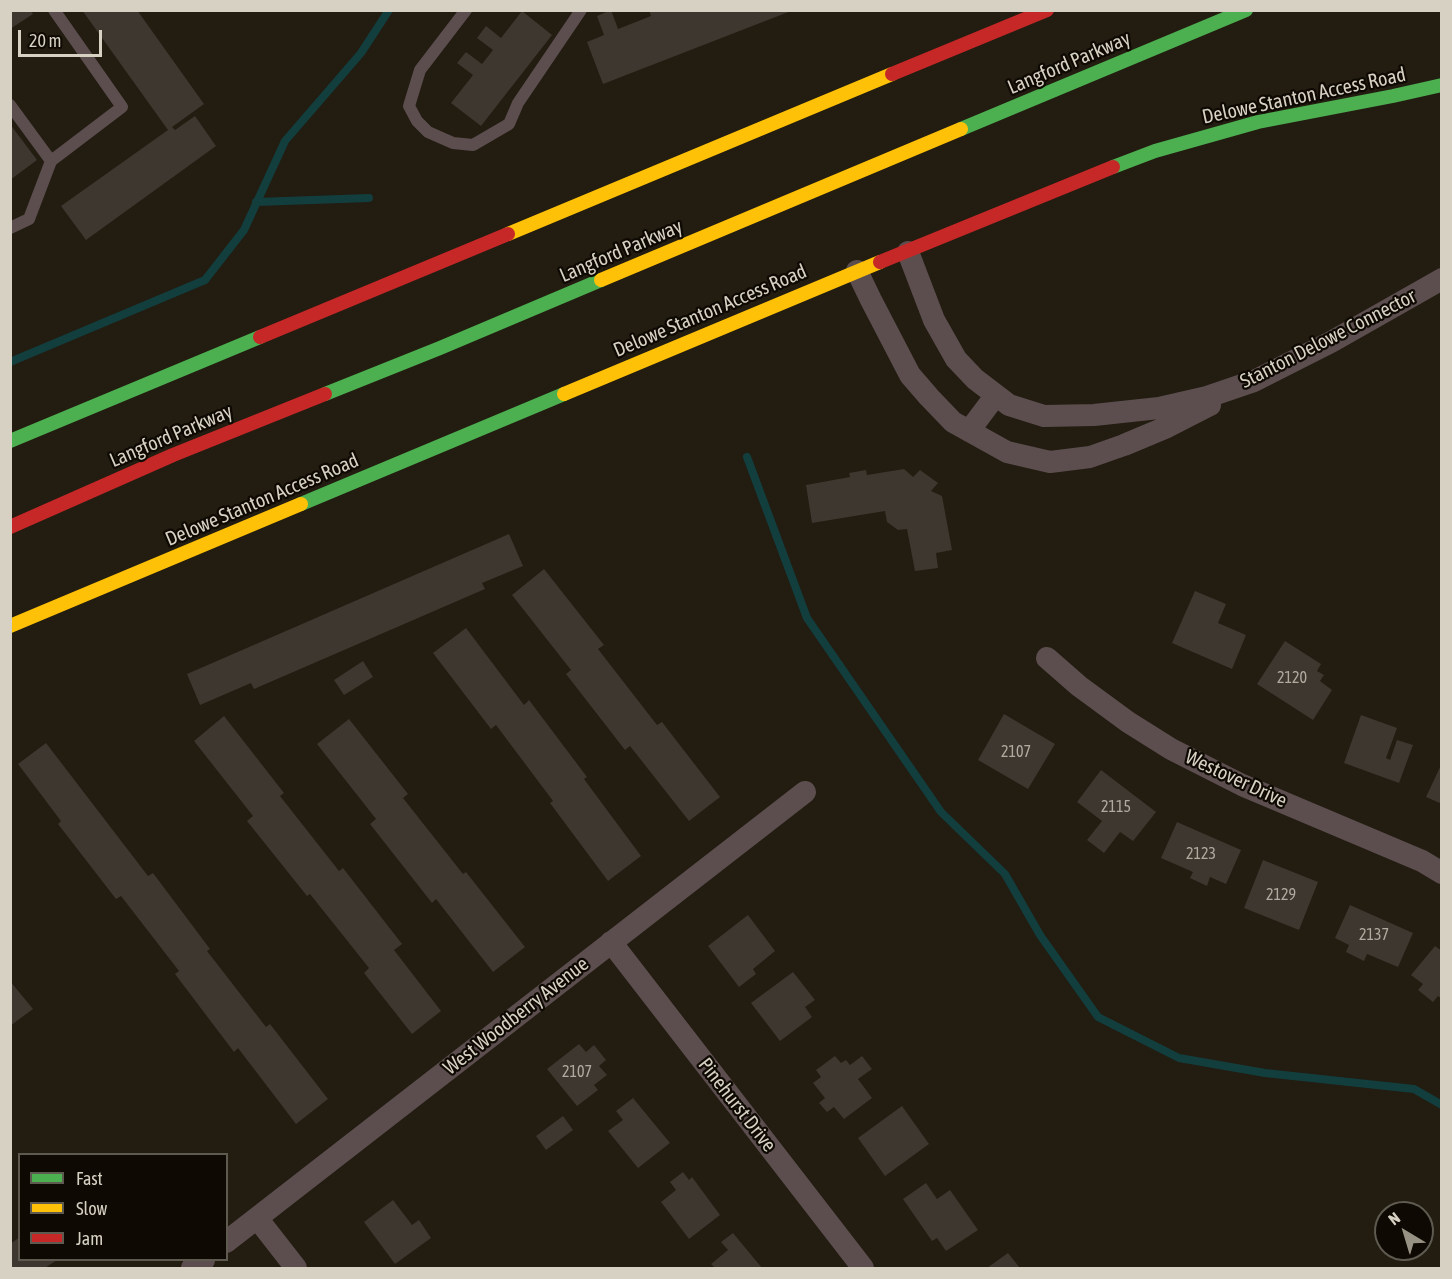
<!DOCTYPE html>
<style>
body{margin:0}
#map{position:relative;width:1452px;height:1279px;overflow:hidden;background:#221c11;font-family:"Asap Condensed",sans-serif}
canvas{display:block}
.frame{position:absolute;inset:0;border:12px solid #d7d1c4;pointer-events:none}
.legend{position:absolute;left:18px;top:1153px;width:210px;height:108px;box-sizing:border-box;background:#0e0a03;border:2px solid #5e5a50;margin:0;padding:8px 10px;list-style:none;font-size:18px;color:#d7d1c4}
.legend li{display:flex;align-items:center;gap:12px;height:30px}
.legend b{width:30px;border:2px solid #5e5a50}
.north{position:absolute;left:1374px;top:1201px;width:60px;height:60px;box-sizing:border-box;background:#0e0a03;border:2px solid #5e5a50;border-radius:50%;rotate:322deg;font-size:16px;font-weight:700;line-height:24px;text-align:center;color:#d7d1c4}
.north::after{content:'';display:block;margin:auto;width:21px;height:27px;background:#989285;clip-path:polygon(50% 0,100% 100%,50% 72%,0 100%)}
.scale{position:absolute;left:18px;top:30px;width:84px;height:27px;box-sizing:border-box;border:3px solid #d7d1c4;border-top:0;padding-left:8px;font-size:18px;line-height:21px;white-space:nowrap;color:#d7d1c4;-webkit-text-stroke:4px #0e0a03;paint-order:stroke}
</style>
<div id="map">
<canvas width="1452" height="1279"></canvas>
<div class="frame"></div>
<ul class="legend">
<li><b style="height:8px;background:#4caf50"></b>Fast</li>
<li><b style="height:8px;background:#ffc107"></b>Slow</li>
<li><b style="height:8px;background:#c62828"></b>Jam</li>
</ul>
<div class="north">N</div>
<div class="scale">20 m</div>
</div>
<script>
const context = document.querySelector('canvas').getContext('2d');
context.lineJoin = 'round';
function trace(path, color, width, dash) { context.strokeStyle = color; context.lineWidth = width; context.lineCap = dash ? 'butt' : 'round'; context.setLineDash(dash || []); context.stroke(path); }
function fillPath(path, color) { context.fillStyle = color; context.fill(path, 'evenodd'); }
function label(font, color, halo, rows, align = 'center') {
  context.font = font + ' "Asap Condensed",sans-serif'; context.lineWidth = 4.5; context.setLineDash([]); context.textBaseline = 'middle'; context.strokeStyle = halo; context.fillStyle = color; for (const [text, x, y, turn = 0] of rows) {
    context.save(); context.translate(x, y); context.rotate((+turn || 0) * Math.PI / 180); context.textAlign = isNaN(turn) ? turn : align; if (halo) context.strokeText(text, 0, 0); context.fillText(text, 0, 0); context.restore();
  }
}
const stream = new Path2D(`
 M256 202 369 198
 M10 362 205 280 244 230 285 141 361 53 389 10
 M747 457 807 618 941 812 1005 874 1040 935 1098 1017 1179 1058 1265 1073 1414 1089 1442 1105`);
const building = new Path2D(`
 M10 10H30L33 14 10 29Z
 M82 10H137L204 104 172 127 175 130 195 116 216 146 86 240 61 206 168 130Z
 M611 10 618 29 651 16 649 10 791 11 603 84 587 42 604 35 597 16Z
 M522 11 552 35 481 126 451 103 473 75 457 63 466 52 482 64 493 50 477 38 486 26 501 38Z
 M10 124 37 160 10 180Z
 M904 469 913 477 920 470 938 483 931 491 942 496 952 550 936 553 938 568 915 571 907 529 898 530 887 522 885 511 812 523 806 485 850 477 849 473 866 470 867 475Z
 M509 534 523 566 482 583 485 589 254 689 251 683 200 705 187 674Z
 M544 569 604 645 598 649 657 725 662 722 720 797 689 821 630 746 625 750 566 674 571 670 512 595Z
 M1195 591 1226 604 1218 623 1246 635 1232 669 1172 643Z
 M466 628 524 705 529 700 587 777 584 779 641 856 608 881 550 803 553 801 496 725 491 729 433 653Z
 M1285 641 1321 664 1317 671 1324 675 1320 681 1332 690 1313 720 1257 684Z
 M363 661 373 677 344 695 334 680Z
 M1004 714 1055 744 1028 789 978 760Z
 M1361 715 1397 728 1386 758 1390 760 1397 740 1413 745 1399 783 1344 763Z
 M224 716 284 793 280 796 339 871 343 868 402 944 394 950 441 1011 412 1034 364 973 369 968 310 894 307 896 247 821 253 816 194 741Z
 M349 719 408 794 403 798 463 874 466 872 525 947 493 972 436 899 432 903 370 824 376 819 317 744Z
 M46 743 148 876 153 873 210 949 207 951 266 1027 270 1024 328 1099 296 1124 238 1048 234 1052 175 974 179 971 121 896 116 899 58 824 61 821 18 764Z
 M1442 763V804L1426 797Z
 M1101 770 1156 812 1133 841 1120 832 1104 853 1087 840 1102 821 1077 802Z
 M1177 822 1241 850 1226 884 1210 877 1207 886 1190 878 1193 872 1161 858Z
 M1263 860 1318 882 1299 930 1244 908Z
 M1350 905 1413 933 1398 967 1367 954 1364 961 1346 952 1349 945 1335 938Z
 M748 915 775 951 753 969 756 974 739 987 708 946Z
 M1435 946 1442 951V999L1438 996 1433 1002 1418 990 1423 984 1411 975Z
 M793 972 815 1000 805 1007 812 1017 780 1041 751 1003Z
 M10 981 33 1009 10 1026Z
 M579 1044 586 1052 594 1045 606 1060 599 1066 607 1075 594 1085 598 1090 577 1106 547 1069Z
 M835 1056 841 1063 846 1060 850 1065 862 1056 872 1069 858 1079 872 1098 844 1119 834 1107 827 1112 819 1103 825 1098 813 1083 821 1077 816 1070Z
 M633 1098 670 1143 638 1168 608 1131 623 1120 616 1111Z
 M902 1106 929 1144 885 1176 858 1138Z
 M563 1116 573 1130 546 1150 536 1136Z
 M683 1172 689 1180 692 1177 720 1215 689 1239 661 1202 676 1190 670 1182Z
 M926 1183 937 1199 950 1190 978 1230 946 1251 937 1238 932 1241 903 1199Z
 M393 1200 412 1225 419 1220 431 1238 395 1264 364 1222Z
 M733 1233 762 1268H715L711 1264 728 1250 721 1242Z
 M20 1237V1260H57L45 1268H10V1244Z
 M1008 1253 1020 1268H987Z`);
const lane = new Path2D(`
 M466 10 420 70 409 106 417 121 428 132 453 143 473 145 509 124 518 103 581 10
 M10 105 51 161 29 219 10 228
 M51 161 122 107 54 10`);
const street = new Path2D(`
 M908 252 934 320 956 359 975 379 1009 405 1044 416 1094 415 1159 408 1207 397 1254 381 1331 342 1442 279
 M857 271 871 300 910 375 929 397 953 422 1007 452 1050 462 1090 457 1124 445 1167 427 1210 405
 M969 431 996 395
 M1047 658 1079 686 1128 722 1171 749 1242 785 1422 861 1442 873
 M611 942 863 1268
 M257 1218 296 1268
 M226 1242 805 792
 M192 1268 204 1260`);
const fast = new Path2D(`
 M961 129 1246 10
 M1113 167 1155 151 1258 122 1393 96 1442 85
 M325 394 440 348 601 280
 M10 441 260 337
 M301 504 564 394`);
const slow = new Path2D(`
 M508 234 892 74
 M601 280 961 129
 M564 394 880 262
 M10 626 301 504`);
const jam = new Path2D(`
 M892 74 1047 10
 M880 262 1113 167
 M260 337 508 234
 M10 527 173 455 325 394`);
const numberNames = [
 ["2120",1292,678],
 ["2107",1016,752],
 ["2115",1116,807],
 ["2123",1201,854],
 ["2129",1281,895],
 ["2137",1374,935],
 ["2107",577,1072]
];
const streetNames = [
 ["Langford Parkway",1069,63,-23],
 ["Delowe Stanton Access Road",1304,96,-12],
 ["Langford Parkway",621,251,-23],
 ["Delowe Stanton Access Road",710,311,-23],
 ["Stanton Delowe Connector",1328,339,-27],
 ["Langford Parkway",171,436,-23],
 ["Delowe Stanton Access Road",262,500,-23],
 ["Westover Drive",1236,779,25],
 ["West Woodberry Avenue",516,1016,-38],
 ["Pinehurst Drive",737,1105,52]
];
trace(stream, '#133e3e', 8);
fillPath(building, '#3e3730');
trace(lane, '#5c4e4e', 12);
trace(street, '#5c4e4e', 22);
trace(fast, '#4caf50', 14);
trace(slow, '#ffc107', 14);
trace(jam, '#c62828', 14);
label('16px', '#b1aa9f', null, numberNames);
label('20px', '#d7d1c4', '#0e0a03', streetNames);
</script>
